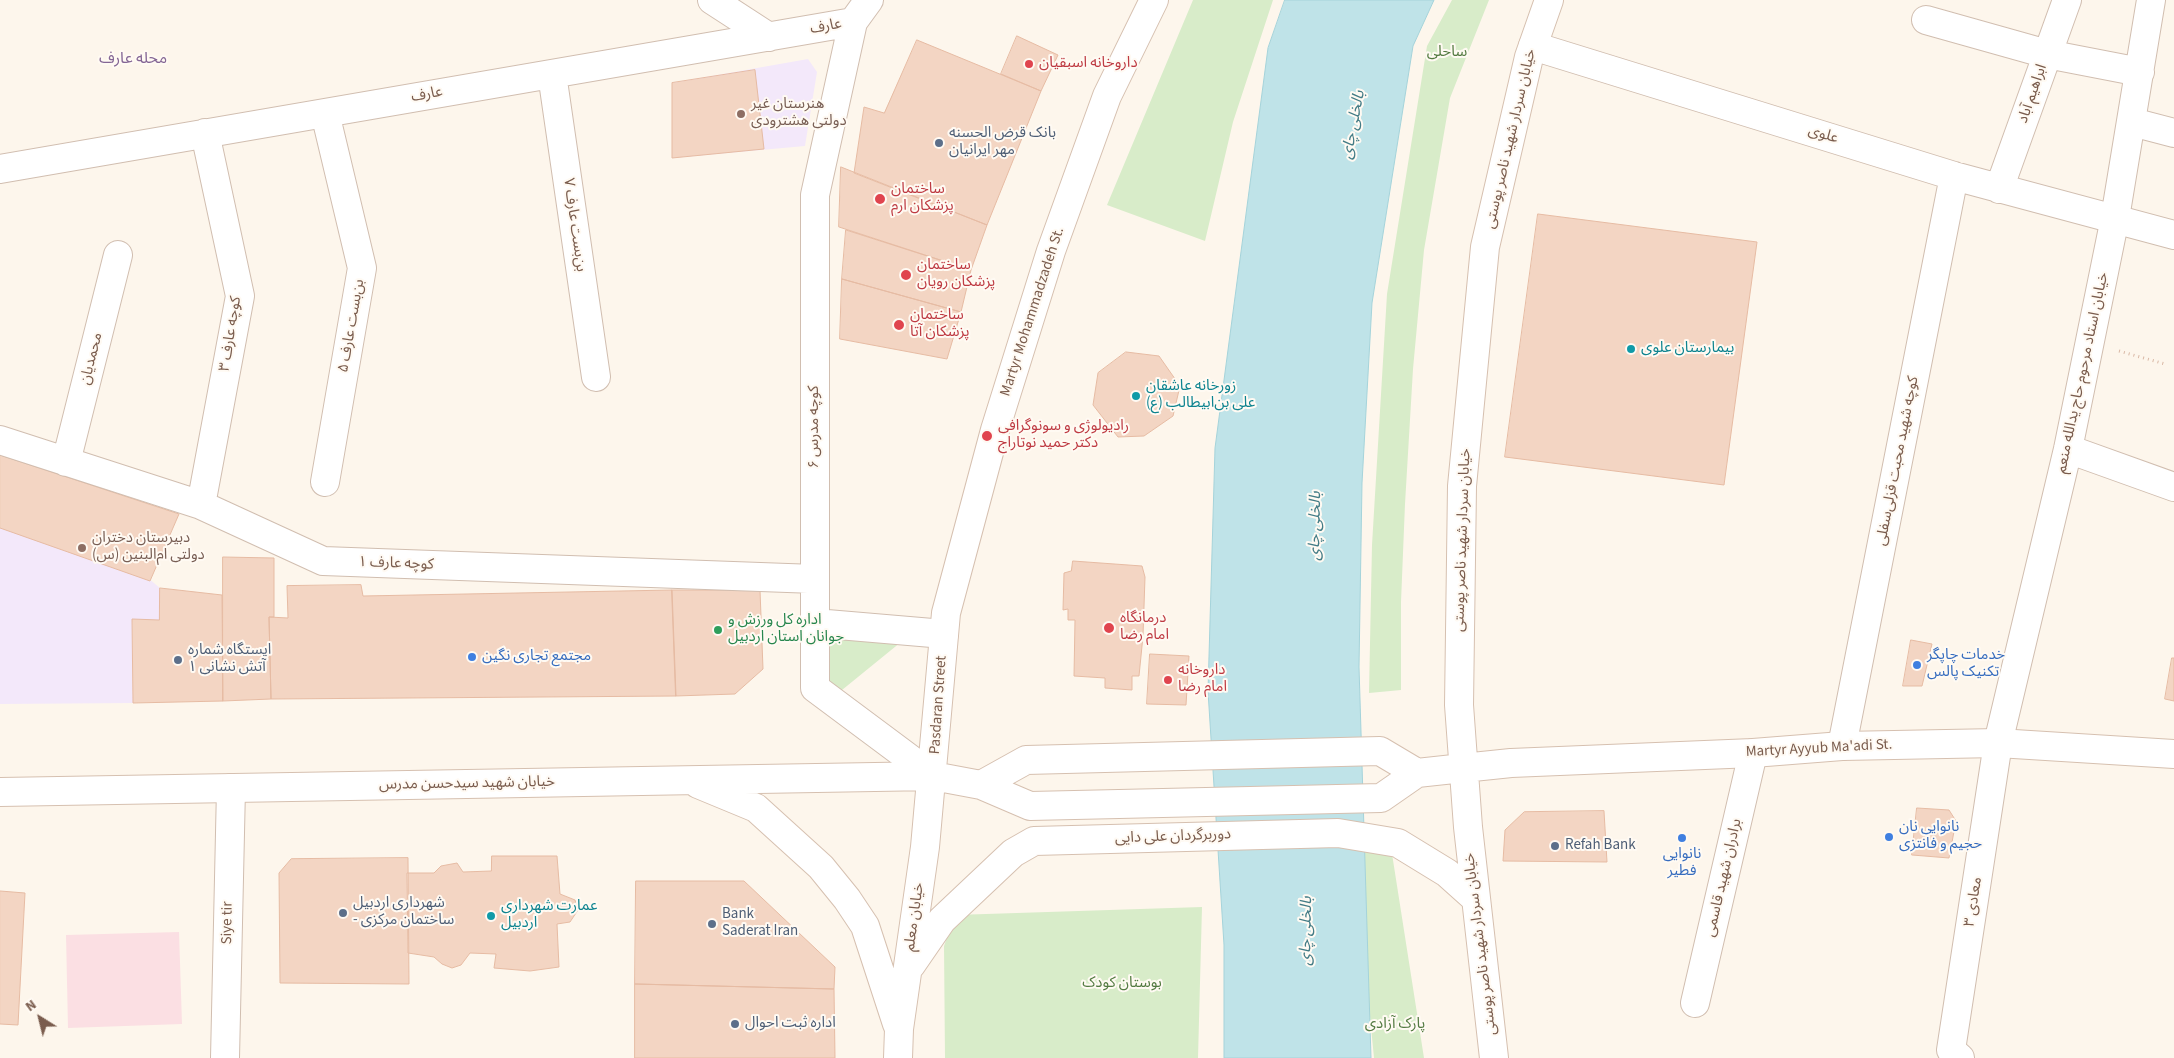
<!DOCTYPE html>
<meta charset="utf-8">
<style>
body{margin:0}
#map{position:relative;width:2174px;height:1058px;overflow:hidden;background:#fdf6ec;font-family:"Source Sans 3",sans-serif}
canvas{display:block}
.north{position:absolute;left:15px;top:993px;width:50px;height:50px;-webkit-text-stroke:4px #fffaf3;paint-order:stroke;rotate:324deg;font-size:14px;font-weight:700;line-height:20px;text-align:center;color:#7a5c4d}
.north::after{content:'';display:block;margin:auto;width:18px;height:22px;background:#7a5c4d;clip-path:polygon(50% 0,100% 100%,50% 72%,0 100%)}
</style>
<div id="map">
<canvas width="2174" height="1058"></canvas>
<div class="north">N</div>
</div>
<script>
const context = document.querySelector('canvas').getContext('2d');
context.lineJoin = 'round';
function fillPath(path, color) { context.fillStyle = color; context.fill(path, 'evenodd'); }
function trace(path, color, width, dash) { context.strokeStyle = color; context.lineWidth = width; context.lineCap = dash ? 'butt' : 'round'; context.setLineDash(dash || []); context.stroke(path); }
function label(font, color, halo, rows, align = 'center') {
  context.font = font + ' "Source Sans 3","Noto Sans Arabic",sans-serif'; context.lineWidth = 4; context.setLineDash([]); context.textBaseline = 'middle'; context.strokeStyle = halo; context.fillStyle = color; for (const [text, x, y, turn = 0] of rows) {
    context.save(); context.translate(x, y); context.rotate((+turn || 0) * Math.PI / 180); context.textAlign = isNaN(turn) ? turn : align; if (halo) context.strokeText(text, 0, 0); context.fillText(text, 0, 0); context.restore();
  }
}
const education = new Path2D(`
 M808 59 817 72 805 146 672 158V83Z
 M0 455 160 588 159 620H132L133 703 0 704Z`);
const medical = new Path2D(`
 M179 932 182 1024 68 1028 66 935Z`);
const green = new Path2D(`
 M1193 0H1273L1233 122 1205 241 1107 205Z
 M1452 0H1489L1450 98 1424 250 1413 369 1405 504 1401 602V690L1369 693 1372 545 1387 294 1427 46Z
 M824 633 901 642 842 690 825 691Z
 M1390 841 1424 1058H1374L1353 842Z
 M1202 907 1198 1058H945L944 946 955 915Z`);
const water = new Path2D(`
 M1285 0H1434L1413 46 1372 303 1362 483 1359 667 1371 1058H1224V945L1208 691 1215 448 1268 48Z`);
const building = new Path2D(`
 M1017 36 1058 55 1041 91 1001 74Z
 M917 40 1041 91 987 225 854 173 864 107 884 113Z
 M755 70 764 149 672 158V83Z
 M841 167 987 225 971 270 839 227Z
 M1538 214 1757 242 1724 485 1505 457Z
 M846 230 971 270 961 312 842 279Z
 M842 279 961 312 947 359 840 339Z
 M1126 352 1159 356 1180 386 1173 416 1144 436 1118 437 1093 405 1098 373Z
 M0 455 179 514 150 581 0 528Z
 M223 557 274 558V617H269L271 699 223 701Z
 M1073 561 1142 566 1145 577 1143 636 1139 676H1132V690L1105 688V678L1074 676 1075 620H1068V609L1063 610 1064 573 1071 571Z
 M361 585 363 596 672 590 676 696 271 699 269 617 288 618 287 586Z
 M160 588 222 595 223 701 133 703 132 619 159 620Z
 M672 590H760L763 669 735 694 676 696Z
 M1911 640 1932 644 1922 686H1903Z
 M1150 654 1189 656 1186 705 1147 704Z
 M2172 658H2174V701L2165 699Z
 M1917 808 1949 810 1956 821 1949 858 1912 855Z
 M1604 811 1607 862 1503 861 1505 830 1524 812Z
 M492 856H557L560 894 575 900 578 910 570 922 557 924 559 967 530 971 494 968 496 954 470 953 461 965 452 968 442 964 434 957 408 953 407 873H434L441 866 457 863 463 872 491 871Z
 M408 858 409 984 280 983 279 873 291 859Z
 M636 881H744L835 967 834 989 635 984Z
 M0 891 25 893 18 1025 0 1024Z
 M635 984 834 989 835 1058H635Z`);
const path = new Path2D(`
 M2119 351 2165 364`);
const street = new Path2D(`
 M712 0 769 37
 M869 0 853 22 815 195V688L933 776
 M1926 20 2047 54 2140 72
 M1533 46 1954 176 2174 235
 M552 74 596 377
 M2132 122 2174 133
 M0 169 853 22
 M1999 189 2067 0
 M0 440 201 505 323 561 815 579
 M2068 449 2174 487
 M66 462 118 255
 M325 482 362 268 325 113
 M201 505 240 296 205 133
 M815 623 944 634
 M1842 746 1954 176
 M1695 1003 1753 753
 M225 1058 231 788
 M1960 1058 1951 1050 1998 743 2068 449 2115 218 2151 0`);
const secondary = new Path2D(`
 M698 784 756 808 821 867 847 899 865 926 897 1024
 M981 785 1026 760 1380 751 1417 773
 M0 792 933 776 981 785 1030 806 1119 804 1381 798 1417 773 1463 768 1511 763 1753 753 1842 746 1998 743 2174 754
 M911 965 942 920 1013 853 1034 841 1338 833 1398 843 1447 873 1476 899
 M898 1058 899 1029 925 847 946 613 995 430 1051 251 1107 96 1154 0
 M1494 1058 1468 827 1459 705 1462 486 1485 247 1529 57 1549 0`);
const markers = [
 [1029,64,5,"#e0444e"],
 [741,114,5,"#8d6e63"],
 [939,143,5,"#5c6f8a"],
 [880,199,6,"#e0444e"],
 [906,275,6,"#e0444e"],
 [899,325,6,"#e0444e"],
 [1631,349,5,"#0f9aa8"],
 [1136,396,5,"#0f9aa8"],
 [987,436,6,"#e0444e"],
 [82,548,5,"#8d6e63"],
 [1109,628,6,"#e0444e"],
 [718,630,5,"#2e9e5b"],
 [472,657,5,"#3f7fe0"],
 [178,660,5,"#5c6f8a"],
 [1917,665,5,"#3f7fe0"],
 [1168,680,5,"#e0444e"],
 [1889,837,5,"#3f7fe0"],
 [1682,838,5,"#3f7fe0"],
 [1555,846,5,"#5c6f8a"],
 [343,913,5,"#5c6f8a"],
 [491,916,5,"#0f9aa8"],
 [712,924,5,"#5c6f8a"],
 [735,1024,5,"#5c6f8a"]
];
const streetNames = [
 ["عارف",826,27,-10],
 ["ابراهیم آباد",2033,94,-71],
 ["عارف",427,95,-10],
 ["علوی",1823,135,17],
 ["خیابان سردار شهید ناصر پوستی",1511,139,-77],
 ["بن‌بست عارف ۷",574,225,82],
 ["Martyr Mohammadzadeh St.",1033,312,-72],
 ["بن‌بست عارف ۵",352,326,-80],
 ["کوچه عارف ۳",231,334,-81],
 ["محمدیان",92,359,-76],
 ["خیابان استاد مرحوم حاج یدالله منعم",2083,373,-78],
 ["کوچه مدرس ۶",815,427,-90],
 ["کوچه شهید محبت قزلی‌سفلی",1898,461,-79],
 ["خیابان سردار شهید ناصر پوستی",1463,540,-88],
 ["کوچه عارف ۱",396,564,2],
 ["Pasdaran Street",939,705,-86],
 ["Martyr Ayyub Ma'adi St.",1819,749,-3],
 ["خیابان شهید سیدحسن مدرس",467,784,-1],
 ["دوربرگردان علی دایی",1173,837,-2],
 ["برادران شهید قاسمی",1724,878,-77],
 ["معادی ۳",1974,902,-81],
 ["خیابان معلم",915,917,-82],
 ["Siye tir",228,923,-89],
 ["خیابان سردار شهید ناصر پوستی",1481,944,-97]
];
const parkNames = [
 ["ساحلی",1447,53],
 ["بوستان کودک",1122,984],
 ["پارک آزادی",1395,1025]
];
const healthNames = [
 ["داروخانه اسبقیان",1039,64],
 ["ساختمان",891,190],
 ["پزشکان ارم",891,207],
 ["ساختمان",917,266],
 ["پزشکان رویان",917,283],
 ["ساختمان",910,316],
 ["پزشکان آتا",910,333],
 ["رادیولوژی و سونوگرافی",998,427],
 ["دکتر حمید نوتاراج",998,444],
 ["درمانگاه",1120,619],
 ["امام رضا",1120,636],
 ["داروخانه",1178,671],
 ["امام رضا",1178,688]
];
const educationNames = [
 ["هنرستان غیر",751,105],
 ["دولتی هشترودی",751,122],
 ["دبیرستان دختران",92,539],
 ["دولتی ام‌البنین (س)",92,556]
];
const serviceNames = [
 ["بانک قرض الحسنه",949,134],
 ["مهر ایرانیان",949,151],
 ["ایستگاه شماره",188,651],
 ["۱ آتش نشانی",188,668],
 ["Refah Bank",1565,846],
 ["شهرداری اردبیل",353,904],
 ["- ساختمان مرکزی",353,921],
 ["Bank",722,915],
 ["Saderat Iran",722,932],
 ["اداره ثبت احوال",745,1024]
];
const cultureNames = [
 ["بیمارستان علوی",1641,349],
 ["زورخانه عاشقان",1146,387],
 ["علی بن‌ابیطالب (ع)",1146,404],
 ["عمارت شهرداری",501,907],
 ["اردبیل",501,924]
];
const leisureNames = [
 ["اداره کل ورزش و",728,621],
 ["جوانان استان اردبیل",728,638]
];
const shopNames = [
 ["خدمات چاپگر",1927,656],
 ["تکنیک پالس",1927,673],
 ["مجتمع تجاری نگین",482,657],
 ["نانوایی نان",1899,828],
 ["حجیم و فانتزی",1899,845],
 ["نانوایی",1682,855,"center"],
 ["فطیر",1682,872,"center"]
];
const neighbourhoodNames = [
 ["محله عارف",133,59]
];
const waterNames = [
 ["بالخلی چای",1354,125,-79],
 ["بالخلی چای",1316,526,-89],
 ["بالخلی چای",1307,931,-89]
];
fillPath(education, '#f3e8fa');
fillPath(medical, '#fbdfe3');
fillPath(green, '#d8ecc9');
fillPath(water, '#bfe3e8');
trace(water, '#a5d3da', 1);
fillPath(building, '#f3d5c3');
trace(building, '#e6bba3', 1);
trace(street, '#d1beb0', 30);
trace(secondary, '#d6c0b0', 30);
trace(path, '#d9b8a5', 3, [1, 4]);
trace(street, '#fff', 28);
trace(secondary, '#fff', 28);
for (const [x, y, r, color] of markers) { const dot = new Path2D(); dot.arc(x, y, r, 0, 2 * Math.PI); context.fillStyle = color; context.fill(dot); trace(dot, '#fffaf3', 2); }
label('15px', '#7a5c4d', '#fffaf3', streetNames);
label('15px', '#537a41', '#fffaf3', parkNames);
label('15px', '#be3a42', '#fffaf3', healthNames, 'left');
label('15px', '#785e54', '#fffaf3', educationNames, 'left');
label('15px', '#4e5e75', '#fffaf3', serviceNames, 'left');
label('15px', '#0d838f', '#fffaf3', cultureNames, 'left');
label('15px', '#27864d', '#fffaf3', leisureNames, 'left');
label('15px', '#366cbe', '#fffaf3', shopNames, 'left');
label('16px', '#846695', '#fffaf3', neighbourhoodNames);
label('italic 16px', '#437c86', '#fffaf3', waterNames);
</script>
